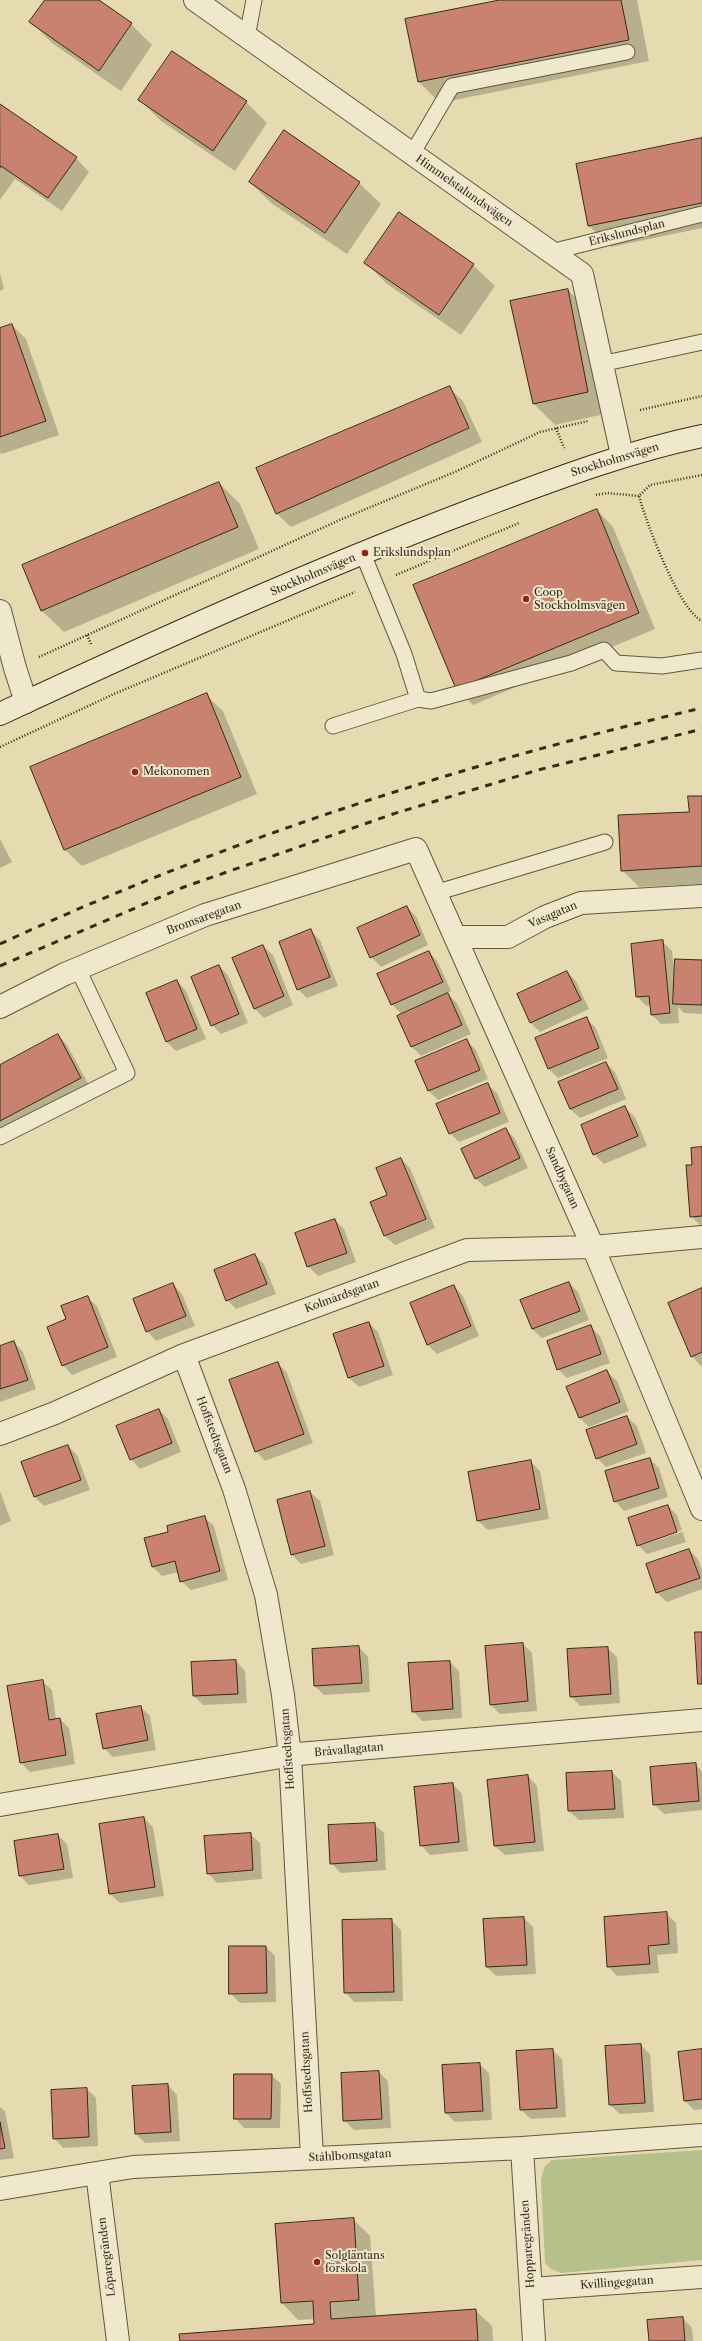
<!DOCTYPE html>
<meta charset="utf-8">
<style>
body{margin:0}
canvas{display:block;background:#e6dbb0}
</style>
<canvas width="702" height="2341"></canvas>
<script>
const context = document.querySelector('canvas').getContext('2d');
context.lineJoin = 'round';
function fillPath(path, color) { context.fillStyle = color; context.fill(path, 'evenodd'); }
function trace(path, color, width, dash) { context.strokeStyle = color; context.lineWidth = width; context.lineCap = dash ? 'butt' : 'round'; context.setLineDash(dash || []); context.stroke(path); }
function label(font, color, halo, rows, align = 'center') {
  context.font = font + ' "Libre Caslon Text",serif'; context.lineWidth = 4; context.setLineDash([]); context.textBaseline = 'middle'; context.strokeStyle = halo; context.fillStyle = color; for (const [text, x, y, turn = 0] of rows) {
    context.save(); context.translate(x, y); context.rotate((+turn || 0) * Math.PI / 180); context.textAlign = isNaN(turn) ? turn : align; if (halo) context.strokeText(text, 0, 0); context.fillText(text, 0, 0); context.restore();
  }
}
const green = new Path2D(`
 M702 2150V2260L561 2273 551 2269 545 2263 541 2179 545 2166 552 2160Z`);
const shadow = new Path2D(`
 M46 0H97L131 24 152 45 121 91 52 43 31 22Z
 M505 0H637L649 61 440 103 419 82Z
 M140 100 246 102 267 123 235 171 161 121Z
 M0 105 76 158 89 172 62 211 15 179 0 200Z
 M702 139V228L611 247 589 226 577 164Z
 M250 182 359 183 381 204 347 254 271 203Z
 M366 263 473 265 495 286 461 335 387 284Z
 M0 273 4 289 0 291Z
 M568 290 589 311 609 413 555 425 534 404Z
 M12 325 26 339 59 435 2 454 0 453V329Z
 M449 388 463 401 482 442 291 527 277 514 258 469Z
 M219 483 240 504 259 549 64 632 42 611 24 566Z
 M597 510 613 527 655 629 473 705 456 688Z
 M206 695 223 711 257 794 82 866 65 850 31 767Z
 M702 797V884L639 887 622 870 690 813Z
 M0 839 12 862 0 868Z
 M406 907 416 916 428 945 381 967 371 957Z
 M311 931 320 940 338 986 307 998 298 989Z
 M663 942 672 951 674 969 702 961V1014L684 1013 678 1007 679 1023 661 1024 652 1015 651 1005 646 1006 637 996Z
 M263 946 273 955 293 1005 264 1018 254 1008Z
 M429 952 438 962 451 991 447 993 457 1003 471 1034 421 1056 412 1047 398 1016 402 1015 392 1004Z
 M219 966 228 975 248 1023 221 1034 212 1025Z
 M567 972 576 981 589 1009 540 1032 531 1023 518 995Z
 M177 981 186 991 206 1039 176 1051 167 1042Z
 M587 1019 596 1028 608 1058 558 1078 549 1069 536 1039Z
 M58 1035 67 1045 90 1087 0 1135V1066Z
 M467 1041 476 1050 488 1079 438 1100 429 1091 417 1061Z
 M606 1063 615 1072 626 1099 580 1118 570 1109Z
 M487 1084 497 1093 509 1122 459 1142 450 1133Z
 M625 1108 635 1117 647 1146 604 1164 594 1154Z
 M506 1129 515 1139 528 1168 485 1187 475 1178Z
 M702 1148V1227L691 1216 693 1166Z
 M401 1159 410 1168 435 1228 395 1245 385 1236 371 1202 388 1195Z
 M335 1220 344 1229 356 1262 318 1276 308 1266Z
 M255 1255 264 1264 276 1294 236 1309 227 1300Z
 M569 1283 578 1292 589 1320 542 1338 532 1329 522 1301Z
 M173 1284 182 1294 195 1326 156 1341 147 1331Z
 M454 1286 463 1296 479 1336 437 1354 427 1344Z
 M702 1289V1366H701L692 1356Z
 M87 1297 97 1306 117 1357 72 1375 63 1365 68 1320Z
 M369 1323 378 1332 393 1375 359 1387 349 1378 334 1335Z
 M591 1327 600 1336 610 1363 567 1378 558 1369Z
 M14 1342 23 1352 36 1389 0 1402V1347Z
 M278 1363 287 1373 313 1443 265 1461 256 1451Z
 M607 1372 617 1381 629 1411 589 1427 580 1418Z
 M159 1410 168 1419 181 1452 140 1469 131 1459Z
 M627 1417 637 1426 646 1453 606 1467 597 1458Z
 M68 1446 77 1455 90 1490 44 1506 35 1497 23 1462Z
 M650 1459 659 1468 668 1497 624 1511 615 1501Z
 M530 1461 540 1471 549 1519 488 1530 478 1521 469 1473Z
 M0 1491 11 1521 0 1526Z
 M310 1492 320 1501 334 1555 301 1564 292 1555 278 1501Z
 M668 1506 677 1515 686 1542 647 1554 638 1545ZM682 1530V1532L642 1545V1543Z
 M204 1517 214 1526 228 1580 191 1590 181 1581 179 1572 162 1576 153 1567Z
 M689 1550 698 1559 702 1570V1589L667 1602 657 1593 647 1565Z
 M523 1644 532 1653 537 1711 500 1714 490 1704Z
 M359 1647 368 1657 370 1692 324 1695 315 1686Z
 M607 1648 617 1657 620 1703 580 1706 571 1696Z
 M236 1661 245 1671 247 1703 203 1705 194 1696 192 1663Z
 M450 1662 459 1671 462 1718 422 1721 413 1711Z
 M42 1681 52 1690 56 1719H60L69 1728 75 1764 30 1772 20 1762Z
 M141 1707 150 1716 156 1750 113 1757 104 1748Z
 M695 1764 702 1771V1810L664 1814 654 1804Z
 M612 1772 621 1781 624 1818 579 1820 569 1811 568 1774Z
 M528 1776 537 1786 544 1851 505 1855 495 1846 488 1780Z
 M453 1784 462 1794 468 1851 430 1855 421 1845Z
 M144 1818 153 1827 164 1896 120 1903 110 1894Z
 M374 1824 384 1833 386 1870 341 1873 331 1863Z
 M250 1834 260 1843 262 1879 217 1883 208 1873Z
 M58 1835 67 1844 73 1878 29 1885 20 1876Z
 M666 1913 676 1923 678 1953 657 1955 659 1973 617 1976 608 1966Z
 M524 1918 533 1927 536 1974 496 1976 487 1967Z
 M391 1920 401 1930 403 2001 354 2002 345 1992Z
 M266 1947 275 1956 276 2002 240 2003 230 1993Z
 M641 2045 650 2054 654 2112 620 2114 610 2105Z
 M552 2050 562 2059 566 2117 531 2119 521 2110Z
 M702 2050V2109L694 2110 685 2101Z
 M479 2064 489 2073 492 2120 455 2122 446 2113Z
 M379 2072 388 2081 391 2128 354 2130 344 2120Z
 M271 2075 281 2084 280 2128H244L235 2118Z
 M168 2085 177 2095 180 2141 145 2143 136 2134Z
 M87 2089 96 2098 98 2146 63 2148 54 2138Z
 M0 2107 5 2111 14 2158 0 2160Z
 M353 2219 370 2236 376 2317 475 2310 492 2326 493 2341H181L315 2325V2319L298 2320 282 2303 276 2225Z
 M683 2318 692 2328 693 2341H650Z`);
const building = new Path2D(`
 M45 0H99L132 23 99 71 29 22Z
 M500 0H621L629 40 418 82 405 19Z
 M172 51 247 101 213 151 138 100Z
 M0 104 77 157 48 198 1 166 0 168Z
 M284 130 360 182 325 233 249 182Z
 M702 138V203L588 226 576 164Z
 M399 212 474 264 439 315 364 263Z
 M568 289 588 392 533 404 510 301Z
 M12 324 46 421 0 437V328Z
 M450 386 469 428 276 514 256 468Z
 M219 482 238 527 41 611 22 565Z
 M597 509 639 613 456 689 413 585Z
 M207 693 241 777 64 850 30 767Z
 M688 796H702V866L621 871 618 815 689 812Z
 M407 906 420 935 370 958 357 928Z
 M311 929 330 977 297 990 279 942Z
 M663 940 670 1013 651 1015 649 996 636 997 631 944Z
 M263 945 284 996 254 1009 232 958Z
 M429 951 443 982 391 1005 377 974Z
 M675 959 702 960V1005L673 1004Z
 M219 965 239 1014 211 1026 191 977Z
 M567 971 581 1000 530 1023 517 994Z
 M177 980 197 1029 166 1042 146 993Z
 M448 993 462 1025 411 1047 397 1016Z
 M587 1017 599 1048 548 1069 535 1038Z
 M58 1034 81 1078 0 1121V1065Z
 M467 1039 480 1070 428 1091 415 1061Z
 M606 1062 618 1089 570 1109 558 1082Z
 M488 1083 500 1113 449 1134 436 1104Z
 M625 1106 638 1136 593 1155 581 1125Z
 M506 1128 520 1158 475 1179 461 1149Z
 M702 1147V1216L690 1217 686 1165H692L691 1148Z
 M401 1158 426 1219 384 1236 370 1202 387 1195 376 1168Z
 M335 1219 347 1253 307 1267 295 1233Z
 M255 1254 267 1284 226 1301 214 1270Z
 M569 1282 580 1311 532 1329 520 1300Z
 M173 1283 186 1316 146 1332 133 1299Z
 M454 1285 471 1326 427 1345 410 1303Z
 M702 1288V1352L691 1357 668 1303Z
 M88 1296 108 1347 62 1366 47 1327 66 1319 61 1306Z
 M369 1322 384 1366 348 1378 333 1334Z
 M591 1325 601 1354 557 1370 547 1341Z
 M14 1341 28 1380 0 1389V1346Z
 M278 1362 304 1434 255 1452 229 1380Z
 M607 1370 620 1402 579 1418 566 1387Z
 M159 1409 172 1443 130 1460 116 1426Z
 M627 1416 637 1444 596 1459 586 1430Z
 M68 1445 81 1480 34 1497 21 1462Z
 M650 1458 659 1488 614 1502 605 1471Z
 M531 1460 540 1509 477 1521 468 1472Z
 M310 1491 325 1546 291 1555 277 1500Z
 M668 1505 677 1532 637 1546 628 1518Z
 M205 1516 220 1571 180 1582 175 1561 152 1567 144 1538 168 1532 167 1526Z
 M689 1549 700 1578 656 1593 646 1564Z
 M695 1632H702V1684H698Z
 M523 1643 528 1701 490 1705 485 1646Z
 M359 1646 362 1683 314 1686 312 1649Z
 M608 1647 611 1694 570 1697 567 1649Z
 M236 1660 238 1694 193 1696 191 1662Z
 M450 1661 453 1709 412 1712 408 1663Z
 M43 1680 49 1720 60 1718 66 1755 20 1763 7 1686Z
 M141 1706 148 1740 103 1749 96 1714Z
 M696 1763 699 1801 653 1805 650 1767Z
 M612 1771 615 1809 568 1811 566 1773Z
 M528 1775 535 1842 494 1846 487 1780Z
 M453 1783 459 1842 420 1846 414 1787Z
 M144 1817 155 1887 109 1894 99 1824Z
 M375 1823 377 1861 330 1864 328 1825Z
 M251 1833 253 1870 207 1874 204 1836Z
 M58 1834 64 1869 19 1876 14 1841Z
 M667 1912 669 1944 648 1946 650 1964 607 1967 604 1917Z
 M524 1917 527 1965 486 1967 483 1919Z
 M392 1919 394 1992 344 1993 342 1920Z
 M229 1946H266L267 1993 229 1994Z
 M641 2044 645 2103 609 2105 605 2046Z
 M553 2049 557 2108 520 2110 516 2051Z
 M702 2049V2099L684 2101 678 2052Z
 M480 2063 483 2111 445 2113 442 2065Z
 M379 2071 382 2119 343 2121 341 2073Z
 M234 2074H272L271 2119H234Z
 M168 2084 171 2132 135 2134 132 2086Z
 M87 2088 89 2137 53 2139 51 2090Z
 M0 2122 5 2148 0 2149Z
 M354 2218 359 2300 330 2302 331 2319 476 2309 478 2341H180L179 2334 314 2324 313 2301 281 2303 275 2224Z
 M683 2317 685 2341H649L647 2320Z`);
const path = new Path2D(`
 M640 410 702 396
 M556 428 564 448
 M702 475 650 485 639 496C646 522 679 610 702 621
 M596 495 607 493 639 496
 M396 575 519 523
 M87 635 91 644
 M39 657 342 519 457 471 540 432 588 421
 M0 747 114 694 355 592`);
const lane = new Path2D(`
 M247 37 254 0
 M412 154 452 86 627 52
 M551 252 702 214
 M601 364 702 342
 M363 554 404 654 418 699
 M333 726 418 699 431 701 571 663 604 650 616 663 662 666 702 660
 M435 893 605 842
 M0 1137 127 1073 78 969`);
const street = new Path2D(`
 M195 0 582 274 622 455
 M0 611 15 668 26 702
 M455 937H508L545 917 581 903 702 896
 M0 1007 65 974 205 915 416 849 593 1247 702 1509
 M184 1355 234 1489 266 1595 283 1695 290 1756 312 2157
 M0 1434 55 1413 184 1355 467 1250 593 1247 702 1237
 M0 1805 298 1754 702 1720
 M522 2148 534 2341
 M97 2173 118 2341
 M0 2189 133 2167 522 2148 702 2135
 M531 2289 702 2277`);
const secondary = new Path2D(`
 M0 714C154 642 309 572 467 512 545 483 621 453 702 436`);
const rail = new Path2D(`
 M0 944C222 841 464 763 702 708
 M0 966 184 887 393 814 538 770 702 729`);
const markers = [
 [365,553,4,"#8f2418"],
 [526,599,4,"#8f2418"],
 [135,772,4,"#8f2418"],
 [317,2262,4,"#8f2418"]
];
const streetNames = [
 ["Himmelstalundsvägen",464,191,35],
 ["Erikslundsplan",627,233,-14],
 ["Stockholmsvägen",615,460,-17],
 ["Stockholmsvägen",313,575,-23],
 ["Vasagatan",553,915,-23],
 ["Bromsaregatan",204,918,-20],
 ["Sandbygatan",562,1178,66],
 ["Kolmårdsgatan",342,1296,-20],
 ["Hoffstedtsgatan",214,1435,69],
 ["Hoffstedtsgatan",288,1749,-94],
 ["Bråvallagatan",349,1750,-5],
 ["Hoffstedtsgatan",307,2072,-93],
 ["Ståhlbomsgatan",350,2156,-3],
 ["Hopparegränden",528,2244,-94],
 ["Löparegränden",107,2257,-97],
 ["Kvillingegatan",617,2283,-4]
];
const poiNames = [
 ["Erikslundsplan",373,553],
 ["Coop",534,593],
 ["Stockholmsvägen",534,606],
 ["Mekonomen",143,772],
 ["Solgläntans",325,2256],
 ["förskola",325,2269]
];
fillPath(green, '#b6c08a');
fillPath(shadow, '#0003');
fillPath(building, '#c9826f');
trace(building, '#372a1a', 1);
trace(lane, '#635640', 17);
trace(street, '#635640', 24);
trace(secondary, '#372a1a', 24);
trace(path, '#372a1a', 2.5, [1, 2]);
trace(lane, '#efe8cc', 15);
trace(street, '#efe8cc', 22);
trace(secondary, '#efe8cc', 22);
trace(rail, '#372a1a', 3, [7, 7]);
for (const [x, y, r, color] of markers) { const dot = new Path2D(); dot.arc(x, y, r, 0, 2 * Math.PI); context.fillStyle = color; context.fill(dot); trace(dot, '#efe8cc', 1.5); }
label('11px', '#372a1a', '#efe8cc', streetNames);
label('11px', '#372a1a', '#efe8cc', poiNames, 'left');
</script>
